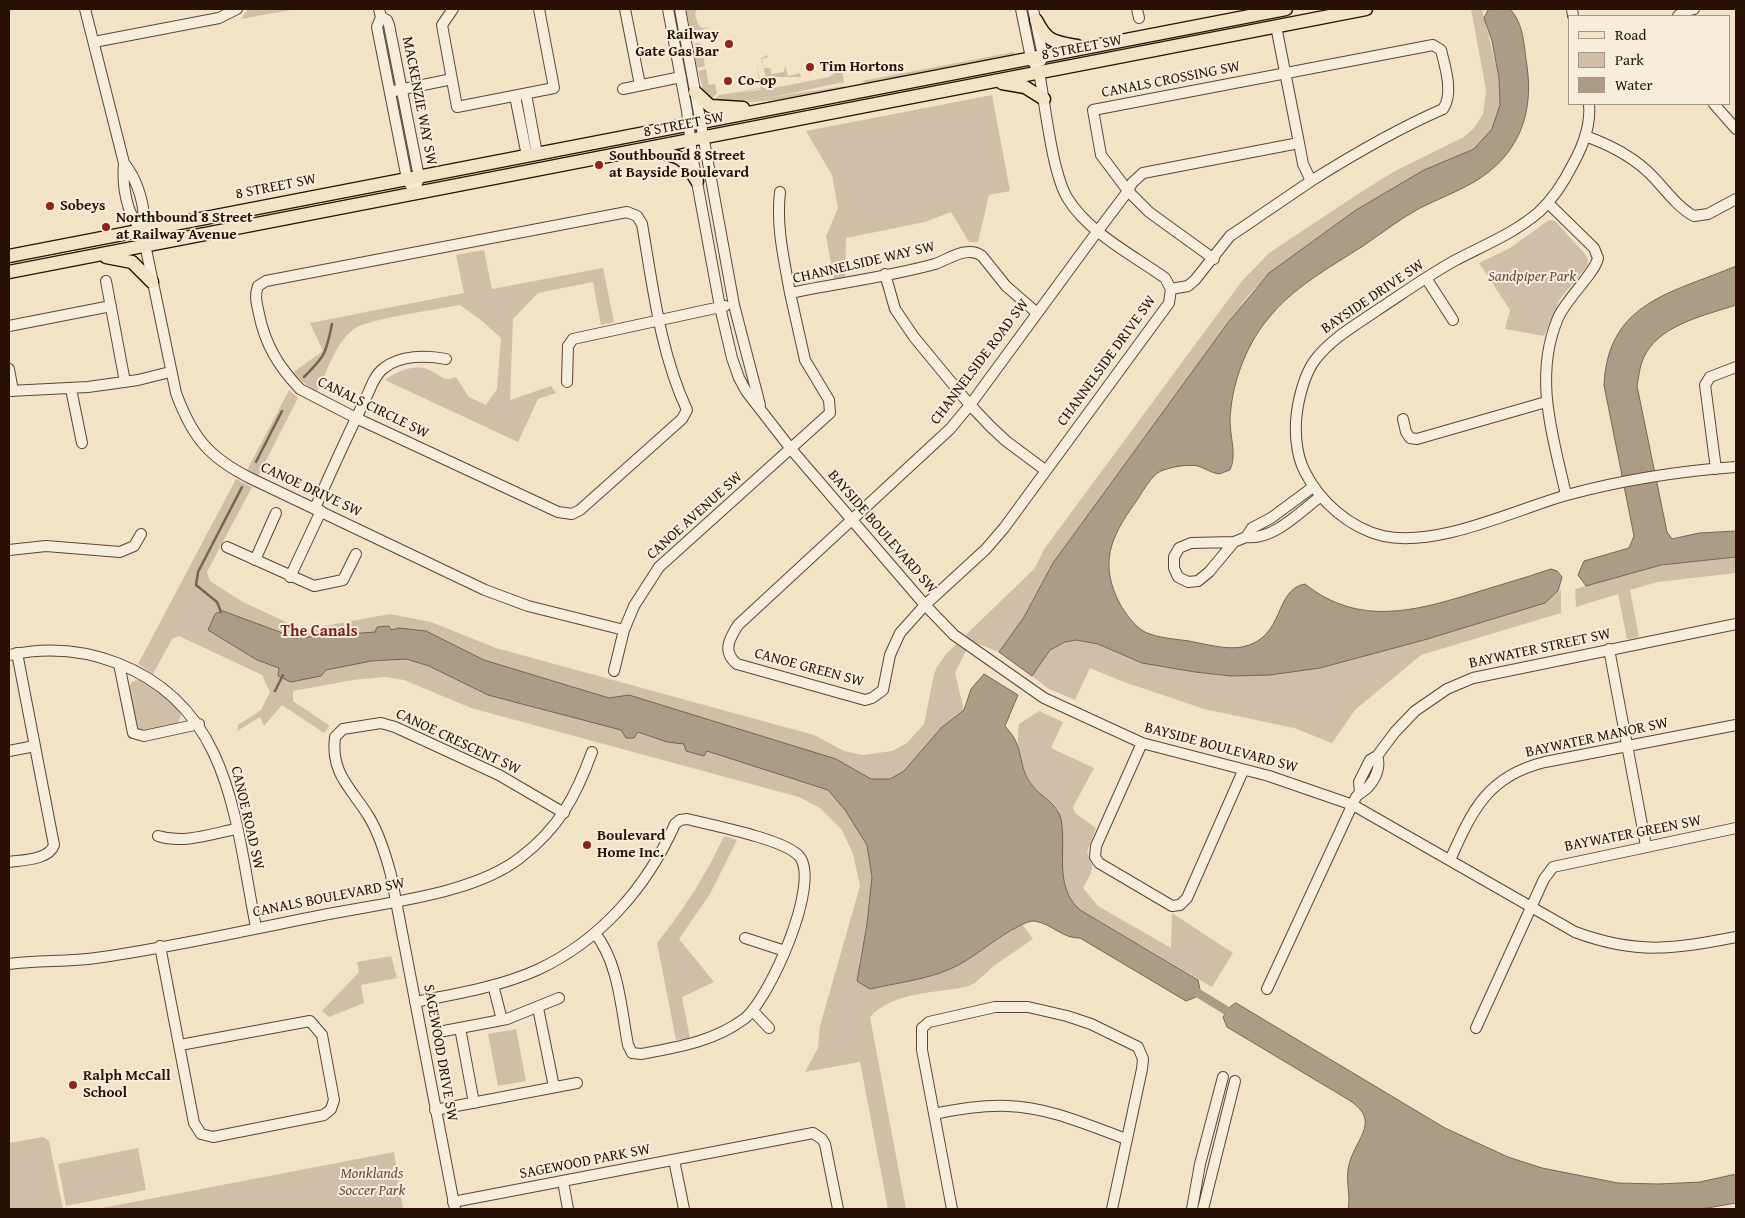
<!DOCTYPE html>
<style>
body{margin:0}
#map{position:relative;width:1745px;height:1218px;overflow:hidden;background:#f2e3c7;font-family:"Gentium Book Plus",serif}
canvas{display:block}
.frame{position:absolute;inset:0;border:10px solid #281104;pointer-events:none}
.legend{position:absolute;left:1568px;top:15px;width:162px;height:90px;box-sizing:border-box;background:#f7eddb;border:1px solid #a49585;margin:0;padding:6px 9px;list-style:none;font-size:15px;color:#281104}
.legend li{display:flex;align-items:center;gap:10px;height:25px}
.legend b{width:25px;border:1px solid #a49585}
</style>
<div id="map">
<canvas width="1745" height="1218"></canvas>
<div class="frame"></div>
<ul class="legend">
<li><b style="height:6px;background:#f2e3c7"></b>Road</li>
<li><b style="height:14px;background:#d0bfa6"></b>Park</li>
<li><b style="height:14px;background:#ad9c85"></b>Water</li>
</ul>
</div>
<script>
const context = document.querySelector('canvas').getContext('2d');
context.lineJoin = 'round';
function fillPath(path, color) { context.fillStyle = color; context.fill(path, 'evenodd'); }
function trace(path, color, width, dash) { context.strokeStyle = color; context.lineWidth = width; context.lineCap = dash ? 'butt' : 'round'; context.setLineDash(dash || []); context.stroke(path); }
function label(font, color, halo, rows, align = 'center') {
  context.font = font + ' "Gentium Book Plus",serif'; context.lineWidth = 4; context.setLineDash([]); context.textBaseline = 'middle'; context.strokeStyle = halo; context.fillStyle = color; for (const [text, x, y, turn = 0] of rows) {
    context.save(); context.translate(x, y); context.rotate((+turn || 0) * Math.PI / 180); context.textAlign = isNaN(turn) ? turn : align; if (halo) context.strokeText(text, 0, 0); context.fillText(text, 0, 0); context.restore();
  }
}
const green = new Path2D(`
 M248 9H296L241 19Z
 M686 9H697L695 14 698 24 702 28 711 27 695 32 690 29Z
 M1471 9H1482L1499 78 1500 105 1492 129 1474 149 1424 170 1356 210 1269 273 1247 297 1053 563 1024 617 999 652 971 641 955 673 964 710 956 715 867 845 872 877 867 924 859 964 870 989 928 977 961 964 1022 924 1033 939 995 965 975 983 966 987C936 993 892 992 870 1017L906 1209H888L860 1062 805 1072 818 1048 820 1026 860 886 853 854 842 830 820 808 799 797 471 708 404 680 385 677 353 680 293 691V701L330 726 324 733 282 705 264 726 260 717 237 731 238 725 261 710 270 692 262 675 179 636 172 639 153 674 138 664 236 479 252 487 207 572 210 581 243 602 303 630 390 614 431 622 496 648 814 735 844 751 863 755 892 751 907 743 924 724 934 674 937 667 946 654 1034 569 1045 548 1242 281 1269 253 1361 192 1395 171 1464 137 1474 128 1483 114 1486 90Z
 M697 43 701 44 705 66 697 68 693 47Z
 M1014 52 1015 53 1009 57 867 84 862 81Z
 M768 55V57L762 59 764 68H770L772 74 784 72 785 65 788 76 800 73 801 77H766L761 58Z
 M757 66 762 87 760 89 726 94 760 90 762 87 769 89 829 77 834 74 835 67 841 66 844 82C816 87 740 108 715 99L719 95 760 88Z
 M706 69 709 85 715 84 717 93 711 99 705 96 698 71Z
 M844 86 841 89 785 99 728 104Z
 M992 95 1010 191 989 195 978 242H969L951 212 925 222 846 238 845 277 834 280 826 236 838 208 832 175 806 131Z
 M1549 220 1555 221 1586 255 1588 260 1587 266 1560 299 1544 336 1505 329 1510 310 1479 263 1510 248Z
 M484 250 492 289 603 268 614 322 601 325 593 282 538 293 513 319 510 400 551 386 556 393 538 399 518 442 385 380C395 372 414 364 427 369 439 373 442 383 456 377L469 397 486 405 497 389 501 338 482 321 460 305C440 309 367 319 354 329 335 343 327 372 317 393L292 373 323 351 310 323 464 293 456 255Z
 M289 390 298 398 258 476 246 472Z
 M1736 557V573L1658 582 1630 590 1639 637 1627 639 1618 594 1576 607 1575 589 1661 565Z
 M1561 590V613L1421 655 1355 710 1332 743 1294 728 1204 709 1121 681 1090 668 1075 700 1049 689 1032 676 1050 650 1065 642 1076 640 1098 644 1142 663 1195 672 1231 676 1320 668 1424 640 1545 603Z
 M140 679 170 700 182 713 178 723 147 731 137 728 130 694 129 688 132 682Z
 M1039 711 1063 722 1051 748 1094 768 1073 807 1075 813 1096 828 1087 852 1092 865 1091 873 1083 888 1098 906 1171 948 1172 913 1233 953 1212 987 1080 910C1055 888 1061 841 1059 810 1028 786 1013 764 1019 724Z
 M724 836 737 840 710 894 679 939 714 982 682 997 690 1038 676 1040 657 943C684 909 706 875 724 836Z
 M391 956 397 978 361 985 364 1003 329 1017 322 1011 359 972 357 962Z
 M516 1029 526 1081 498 1086 488 1034Z
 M43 1137 49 1141 63 1209H9V1143Z
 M138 1148 146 1190 66 1206 58 1164Z
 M394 1152 403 1209H97Z`);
const water = new Path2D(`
 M1497 9H1510C1524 24 1524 46 1527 66 1534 115 1518 156 1474 182 1457 192 1438 199 1420 208 1400 219 1382 233 1363 246 1329 268 1293 287 1267 320 1245 347 1231 386 1230 421 1230 436 1237 456 1230 470L1219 474C1211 473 1205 468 1198 466 1187 464 1171 467 1161 471 1151 475 1141 495 1135 503 1110 538 1099 564 1120 604 1126 614 1134 626 1145 632 1158 638 1175 639 1189 641 1205 644 1226 650 1242 647 1286 638 1273 590 1305 584 1359 627 1415 611 1474 593 1499 585 1525 578 1551 569L1557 571 1562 577 1558 591 1545 603 1424 640 1320 668 1270 675 1231 676 1195 672 1142 663 1098 644 1076 640 1065 642 1050 650 1032 676 999 652 1024 617 1053 563 1227 324 1269 273 1356 210 1424 170 1474 149 1492 129 1500 105 1499 78 1492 41 1484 18 1488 10Z
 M1736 266V305C1706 315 1663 324 1646 353 1640 363 1639 375 1637 386L1667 532 1672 539 1699 533 1736 531V557L1661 565 1586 586 1578 575 1584 561 1629 548 1634 536 1604 385C1608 301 1673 293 1736 266Z
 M223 611 296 638 375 632 377 627 389 626 391 630 399 628 426 631 484 660 609 698 629 695 836 759 871 779H890L904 771 942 727 964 710 971 689 984 674 1018 695 1005 726C1009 731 1014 736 1016 742 1023 758 1020 770 1032 785 1041 797 1058 804 1061 819 1067 850 1053 886 1080 910L1198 980 1200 989 1196 997 1186 1001 1080 938C1063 939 1051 923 1034 921 1020 920 977 955 962 963 935 979 900 982 870 989L857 981 867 924 872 877 867 845 845 810 828 790 707 751 704 756 686 751 684 744 667 742 638 732 634 738H626L621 730 488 695 429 666 406 659 371 661 326 670 321 676 291 682 278 676 279 668 257 660 208 630 215 614Z
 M1236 1003 1445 1128 1508 1157 1542 1168 1618 1183 1659 1184 1700 1182 1736 1174V1203L1701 1209H1348C1351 1196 1346 1183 1348 1170 1352 1140 1384 1123 1349 1100L1227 1027 1223 1017 1230 1007Z`);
const stream = new Path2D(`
 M304 377C325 356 326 354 332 324
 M256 462 282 411
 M221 612 217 602 196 585 198 572 242 487
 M275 691 283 675`);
const canal = new Path2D(`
 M1188 987 1237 1017`);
const minor = new Path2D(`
 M85 9 124 163C122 184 126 215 142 230
 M379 9 381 17 377 27 407 179 415 193
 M453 9 442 25 457 107 554 88 539 9
 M625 9 640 85
 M668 9 687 111 692 155 720 307 732 358 739 378 746 391 791 449 925 605 954 635 1044 698 1142 743 1269 776 1353 805 1575 932C1637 955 1674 949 1736 937
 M680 9 734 305 760 405
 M1021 9 1031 58 1039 72C1045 103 1052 174 1068 199 1089 233 1133 255 1165 278L1171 289 1169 303 1004 528 986 549 925 605 900 633 890 655 883 690 872 698 865 700 737 664C722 652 729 639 738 625L950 429 970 405 1091 240 1128 191 1101 155 1093 110 1433 45 1441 50C1445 66 1454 94 1443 109 1397 129 1354 154 1311 181
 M1033 9 1043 56 1041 61
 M1137 9 1139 18
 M1572 9 1573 16
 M1678 16 1683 12 1694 9
 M381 17 387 20 389 25 419 177 417 184
 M94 42 219 18 237 9
 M623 89 681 77
 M394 91 452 79
 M526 94 537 154
 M515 96 527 156
 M1589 104C1591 125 1583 146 1573 164 1564 182 1553 199 1539 212 1513 234 1484 245 1454 261 1427 276 1402 294 1376 311 1354 326 1331 339 1315 360 1306 372 1301 390 1298 405 1294 427 1295 453 1305 472 1320 502 1350 528 1383 536 1437 548 1514 510 1567 495 1622 480 1680 471 1736 467
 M1714 104 1736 129
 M1585 136C1608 144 1628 154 1646 170 1662 184 1675 206 1694 216L1708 214 1736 199
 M124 163C137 179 148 210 142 230L176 393C192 437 209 458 252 479L485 590 528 606 624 630
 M780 192C776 227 784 259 790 293
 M1548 203 1594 248 1598 258C1595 273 1566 299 1558 318 1533 377 1553 436 1566 495
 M627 212 637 216 642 224C653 287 660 352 687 410L682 419 580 510 572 514 558 512 356 418 300 389C278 366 265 344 259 314 257 304 254 296 258 286L266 281Z
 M1214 259 1149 212 1128 191 1132 183 1143 173 1299 143 1276 26
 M885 274 895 309 914 337 970 405 991 427 1006 441 1045 470
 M1426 278 1453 320
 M106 281 125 382
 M1171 289 1188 286 1195 280 1230 236 1311 181 1303 164 1299 143
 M9 326 111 306
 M9 369 13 391
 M567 382 568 346 573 339 725 306
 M71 389 82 443
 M9 391 88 387 138 380 170 372
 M1403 419 1406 432 1410 438 1417 439 1546 402
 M1716 469 1705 385 1710 377 1736 367
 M315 508C331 472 347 436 365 400 370 390 374 375 384 368 400 355 427 355 446 359
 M1246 537C1273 541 1301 511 1321 496
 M1234 542 1191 543 1179 548 1174 557V568L1178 577 1188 582 1198 581 1209 572 1234 542 1246 537 1252 528 1271 518 1313 487
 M227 547 314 586 343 580 356 554
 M9 550 46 546 120 552 134 546 141 534
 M255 560 276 513
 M290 577 321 511
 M1609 649 1646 846
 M9 655C46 647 81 649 117 663 232 707 235 823 256 927
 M119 664 133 733 144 736 199 724
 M614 671 624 630 634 606 659 567 830 413 829 400 805 360 790 293C838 283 888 277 935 264 949 259 968 245 982 256L1006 286 1037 313
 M1142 743 1096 846 1095 857 1099 863 1172 906 1180 905 1187 898 1243 771
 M9 751 35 746
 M1360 792 1359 782 1370 760 1377 756 1395 732 1415 711 1447 689 1473 678 1736 624
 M158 836C184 844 211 834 236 829
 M1450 860C1472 811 1487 776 1545 762L1736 725
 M9 862C22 860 49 860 54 845L17 653
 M745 938 785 951
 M160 946 194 1123 201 1134 213 1137 324 1115 331 1109 334 1100 322 1035 310 1021 180 1045
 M9 964C38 960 67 962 96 958 176 947 255 928 334 913 391 902 476 893 521 857 559 828 576 796 592 752
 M493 985 502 1020
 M1267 989 1356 797C1360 792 1366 791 1369 786 1376 778 1381 766 1377 756
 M415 1002C456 994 499 987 537 970 600 941 647 887 675 824L680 820 687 819C711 825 784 839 799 856 822 882 769 1000 744 1019 713 1042 678 1047 641 1054L632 1053 628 1045C621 1008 619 964 595 933
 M538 1008 554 1087
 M753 1011 769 1028
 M460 1028 474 1103
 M1476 1028 1544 879 1553 867 1736 828
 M444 1031 507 1019 559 998
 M435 1110 577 1083
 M934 1114C958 1109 982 1105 1007 1106 1048 1107 1088 1125 1126 1139
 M674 1160 684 1209
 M563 1181 568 1209
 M453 1202 813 1133 822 1139 825 1144 838 1209
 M455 1209 391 875C386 856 380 835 369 817 353 790 330 774 335 737L343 729 381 723 395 727 499 775 564 813
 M952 1209 922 1050V1028L929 1022 995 1007H1028L1067 1016 1091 1024 1138 1047 1143 1059 1142 1069 1112 1209
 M1192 1209 1200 1164 1223 1077
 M1203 1209 1235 1081`);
const major = new Path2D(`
 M1036 20C1047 42 1054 42 1077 46
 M1002 83 1025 87 1044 99
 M695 92 710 106 743 108
 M651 151C680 156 682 155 697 181
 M9 256 1286 9
 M106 257 132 262 152 282
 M9 272 1366 9`);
const markers = [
 [729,44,5,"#8f2418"],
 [810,67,5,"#8f2418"],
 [728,81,5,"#8f2418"],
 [599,165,5,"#8f2418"],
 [50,206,5,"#8f2418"],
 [106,227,5,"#8f2418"],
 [587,845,5,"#8f2418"],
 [73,1085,5,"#8f2418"]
];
const poiNames = [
 ["Railway",719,35,"right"],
 ["Gate Gas Bar",719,52,"right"],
 ["Tim Hortons",820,67],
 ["Co-op",738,81],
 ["Southbound 8 Street",609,156],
 ["at Bayside Boulevard",609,173],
 ["Sobeys",60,206],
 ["Northbound 8 Street",116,218],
 ["at Railway Avenue",116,235],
 ["Boulevard",597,836],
 ["Home Inc.",597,853],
 ["Ralph McCall",83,1076],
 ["School",83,1093]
];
const streetNames = [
 ["8 STREET SW",1082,48,-11],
 ["CANALS CROSSING SW",1171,80,-11],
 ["MACKENZIE WAY SW",419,101,79],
 ["8 STREET SW",684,125,-11],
 ["8 STREET SW",276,187,-11],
 ["CHANNELSIDE WAY SW",864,263,-13],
 ["BAYSIDE DRIVE SW",1373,297,-34],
 ["CHANNELSIDE DRIVE SW",1107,361,-54],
 ["CHANNELSIDE ROAD SW",980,362,-53],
 ["CANALS CIRCLE SW",373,408,26],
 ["CANOE DRIVE SW",311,490,25],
 ["CANOE AVENUE SW",695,516,-42],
 ["BAYSIDE BOULEVARD SW",882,532,49],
 ["BAYWATER STREET SW",1540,649,-12],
 ["CANOE GREEN SW",809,668,15],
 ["BAYWATER MANOR SW",1597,738,-12],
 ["CANOE CRESCENT SW",458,742,25],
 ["BAYSIDE BOULEVARD SW",1221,748,15],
 ["CANOE ROAD SW",247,818,77],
 ["BAYWATER GREEN SW",1633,834,-11],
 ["CANALS BOULEVARD SW",329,898,-11],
 ["SAGEWOOD DRIVE SW",440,1053,80],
 ["SAGEWOOD PARK SW",585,1162,-11]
];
const parkNames = [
 ["Sandpiper Park",1532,277],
 ["Monklands",372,1174],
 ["Soccer Park",372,1191]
];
const neighbourhoodNames = [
 ["The Canals",319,632]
];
fillPath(green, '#d0bfa6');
fillPath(water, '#ad9c85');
trace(water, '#786451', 1);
trace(stream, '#786451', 2.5);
trace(canal, '#ad9c85', 9);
trace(minor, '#5a4635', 12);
trace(major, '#281104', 15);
trace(minor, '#f7eddb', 10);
trace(major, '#f2e3c7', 12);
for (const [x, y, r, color] of markers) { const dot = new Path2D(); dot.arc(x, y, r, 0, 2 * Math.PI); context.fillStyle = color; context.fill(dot); trace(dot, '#f7eddb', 2); }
label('bold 15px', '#281104', '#f7eddb', poiNames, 'left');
label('15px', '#281104', '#f7eddb', streetNames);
label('italic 15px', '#634e3d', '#f7eddb', parkNames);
label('bold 16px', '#7a1f14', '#f7eddb', neighbourhoodNames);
</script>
